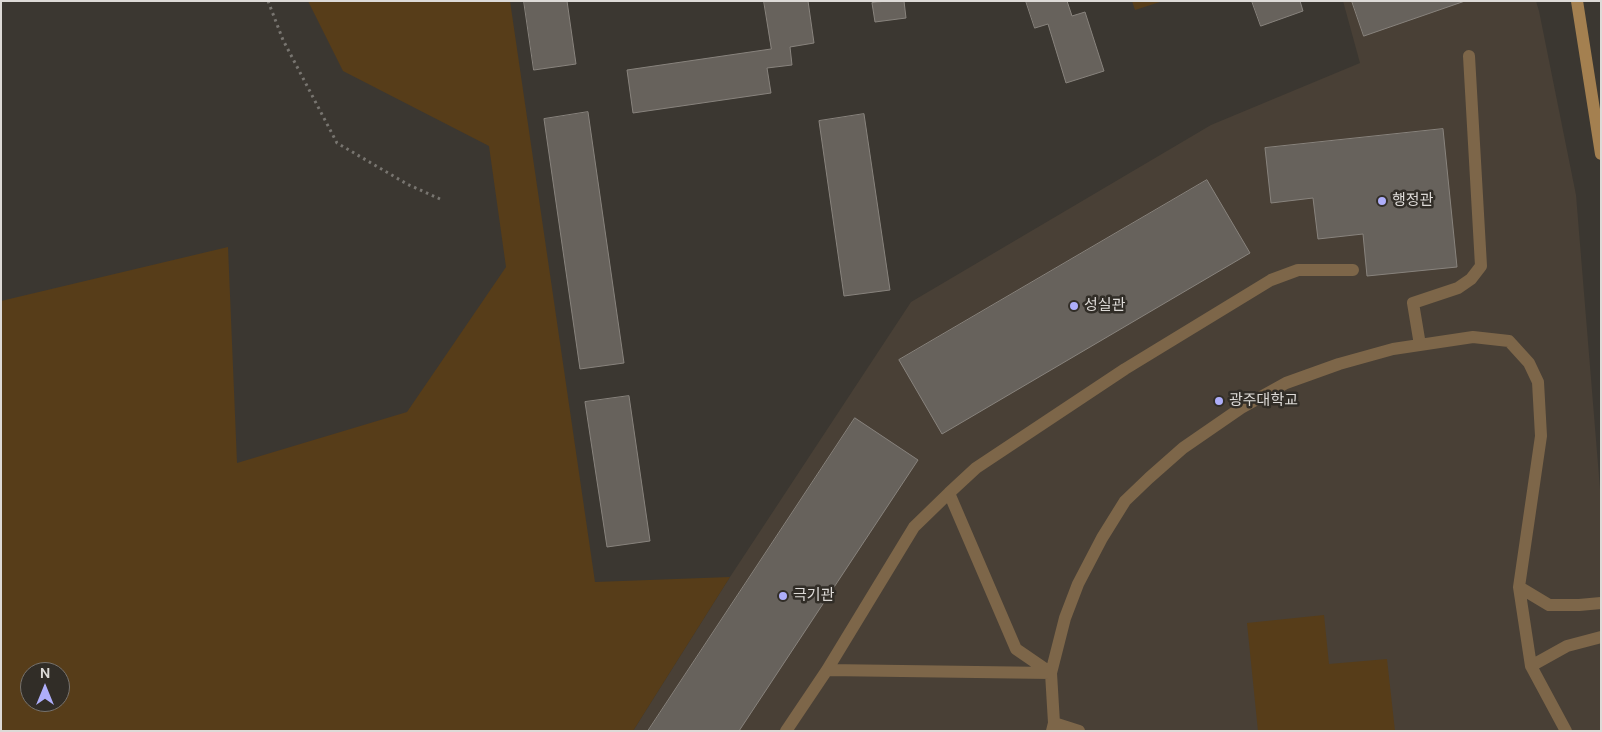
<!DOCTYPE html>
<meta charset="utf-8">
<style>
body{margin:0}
#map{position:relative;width:1602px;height:732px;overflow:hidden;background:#3b3731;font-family:"DM Sans",sans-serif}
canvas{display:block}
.frame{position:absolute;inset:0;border:2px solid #dddad7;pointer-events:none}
.north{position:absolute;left:20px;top:662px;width:50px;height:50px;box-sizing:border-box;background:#312d27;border:1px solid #76726d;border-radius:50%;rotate:0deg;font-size:14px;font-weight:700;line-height:20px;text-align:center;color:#dddad7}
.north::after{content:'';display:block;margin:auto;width:18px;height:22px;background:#aeaefa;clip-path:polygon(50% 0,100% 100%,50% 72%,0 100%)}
</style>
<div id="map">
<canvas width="1602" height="732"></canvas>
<div class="frame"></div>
<div class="north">N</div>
</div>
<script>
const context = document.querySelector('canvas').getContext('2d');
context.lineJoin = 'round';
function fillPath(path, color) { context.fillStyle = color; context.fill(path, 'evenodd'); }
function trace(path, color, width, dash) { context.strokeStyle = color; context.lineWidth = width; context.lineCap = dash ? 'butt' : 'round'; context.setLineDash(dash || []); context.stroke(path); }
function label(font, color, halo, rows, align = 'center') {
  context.font = font + ' "DM Sans","Noto Sans KR",sans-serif'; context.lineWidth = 5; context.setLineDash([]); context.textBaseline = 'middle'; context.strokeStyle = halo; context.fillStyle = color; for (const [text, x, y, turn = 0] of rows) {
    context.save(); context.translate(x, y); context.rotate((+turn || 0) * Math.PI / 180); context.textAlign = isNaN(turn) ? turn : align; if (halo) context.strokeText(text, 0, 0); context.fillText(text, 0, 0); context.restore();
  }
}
const built = new Path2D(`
 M1343 1H1536L1539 11 1576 195 1601 501V731H633L730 577 911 302 1211 125 1360 63Z`);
const green = new Path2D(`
 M308 1H510L595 582 730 577 633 731H1V301L228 247 237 463 407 412 506 267 489 146 343 71ZM30 672H60V702H30Z
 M1132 1H1163L1135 10Z
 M1324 615 1329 664 1387 659 1395 731H1258L1247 623Z`);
const building = new Path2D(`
 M524 1H567L576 64 534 70Z
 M764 1H808L814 43 790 47 792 65 767 68 771 93 633 113 627 70 771 49Z
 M887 1H904L906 18 875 22 872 3Z
 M1026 1H1067L1072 16 1085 12 1104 71 1066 83 1048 24 1035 28Z
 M1252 1H1300L1303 11 1261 26Z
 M1352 1H1465L1364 36Z
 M588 112 624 363 580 369 544 119Z
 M864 114 890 290 844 296 819 121Z
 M1443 129 1457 267 1367 276 1363 234 1318 239 1313 198 1271 203 1265 148Z
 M1207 180 1250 253 942 434 899 360Z
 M629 396 650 541 607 547 585 402Z
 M855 418 918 460 739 731H648Z`);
const path = new Path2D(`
 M268 1 283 40 337 143 407 184 440 199`);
const service = new Path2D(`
 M1420 345 1413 303 1458 288 1471 279 1481 266 1469 56
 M949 493 1016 649 1051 673
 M1519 587 1549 605H1579L1601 603
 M1531 666 1567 646 1601 637
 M827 670 1051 673
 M1054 723 1079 731
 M786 731 827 670 914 527 949 493 976 468 1125 369 1271 280 1298 270H1353
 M1052 731 1054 723 1051 673 1065 618 1078 584 1102 538 1125 501 1149 478 1183 448 1241 408 1286 383 1339 364 1393 349 1473 337 1509 341 1529 363 1538 382 1541 436 1519 587 1531 666 1566 731`);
const secondary = new Path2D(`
 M1577 1 1601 154`);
const markers = [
 [1382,201,5,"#aeaefa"],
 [1074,306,5,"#aeaefa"],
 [1219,401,5,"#aeaefa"],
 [783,596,5,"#aeaefa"]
];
const poiNames = [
 ["행정관",1392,201],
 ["성실관",1084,306],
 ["광주대학교",1229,401],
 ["극기관",793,596]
];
fillPath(built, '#494036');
fillPath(green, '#573d19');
fillPath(building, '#67625c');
trace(building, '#88837d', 1);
trace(path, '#787570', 3, [2.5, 4]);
trace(service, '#7d6649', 12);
trace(secondary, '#a48050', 12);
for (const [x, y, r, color] of markers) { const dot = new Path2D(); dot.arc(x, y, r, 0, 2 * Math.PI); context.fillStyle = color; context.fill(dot); trace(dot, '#312d27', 2); }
label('15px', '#dddad7', '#312d27', poiNames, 'left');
</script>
